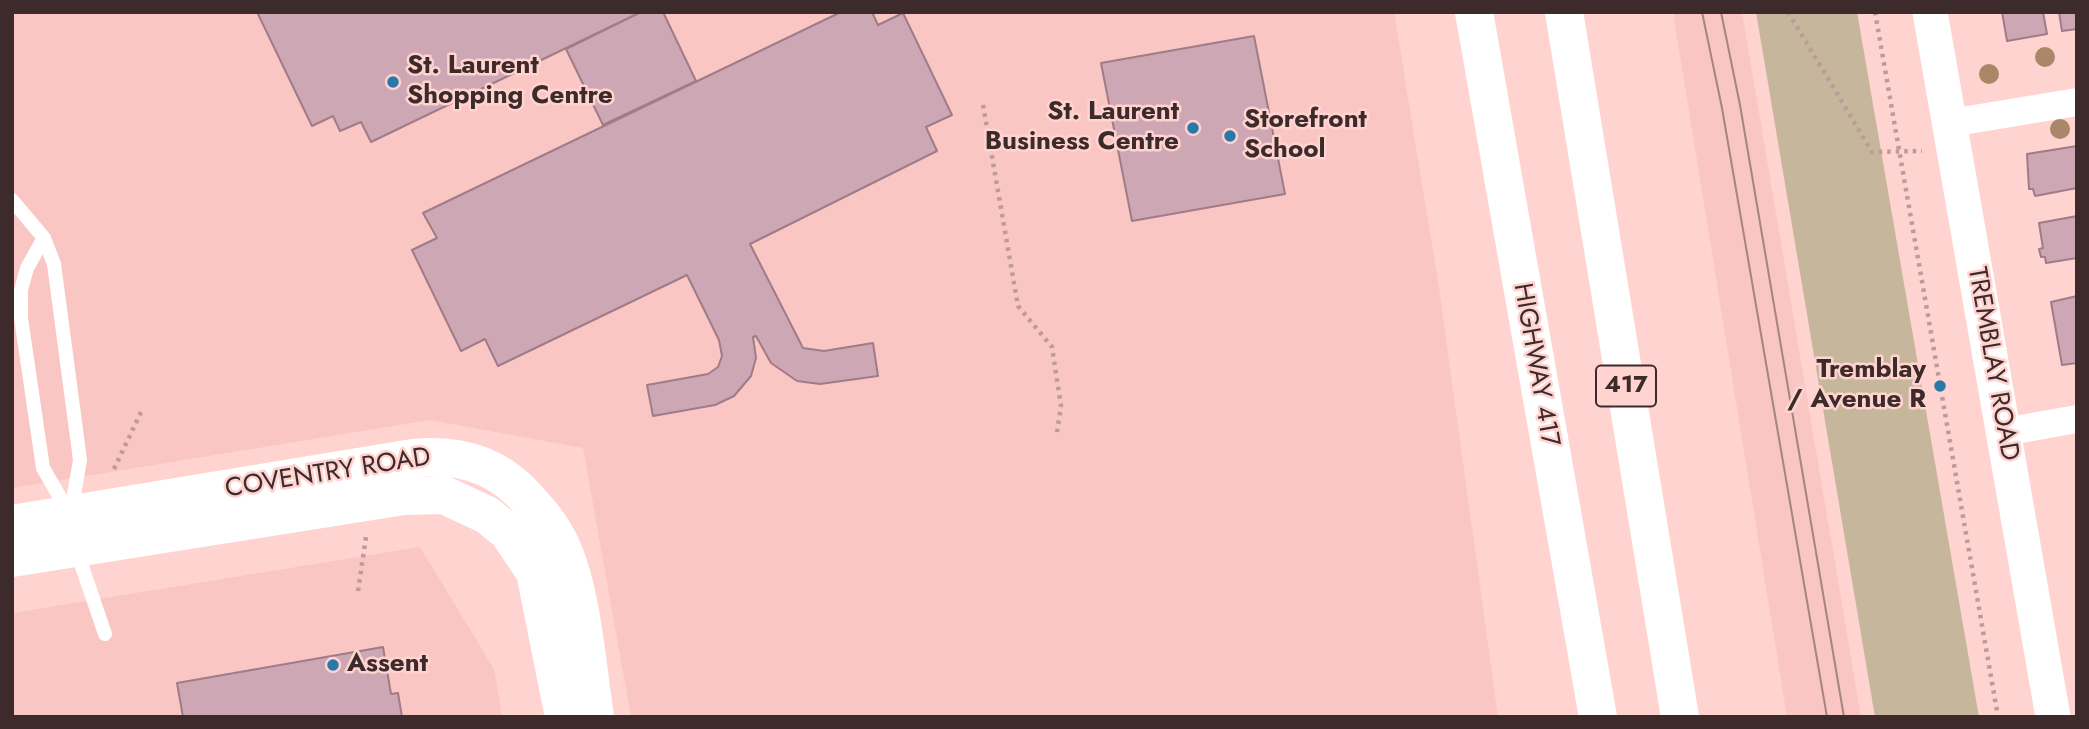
<!DOCTYPE html>
<style>
body{margin:0}
#map{position:relative;width:2089px;height:729px;overflow:hidden;background:#ffd3cf;font-family:Jost,sans-serif}
canvas{display:block}
.frame{position:absolute;inset:0;border:14px solid #3c2b2a;pointer-events:none}
</style>
<div id="map">
<canvas width="2089" height="729"></canvas>
<div class="frame"></div>
</div>
<script>
const context = document.querySelector('canvas').getContext('2d');
context.lineJoin = 'round';
function fillPath(path, color) { context.fillStyle = color; context.fill(path, 'evenodd'); }
function trace(path, color, width, dash) { context.strokeStyle = color; context.lineWidth = width; context.lineCap = dash ? 'butt' : 'round'; context.setLineDash(dash || []); context.stroke(path); }
function label(font, color, halo, rows, align = 'center') {
  context.font = font + ' Jost,sans-serif'; context.lineWidth = 5; context.setLineDash([]); context.textBaseline = 'middle'; context.strokeStyle = halo; context.fillStyle = color; for (const [text, x, y, turn = 0] of rows) {
    context.save(); context.translate(x, y); context.rotate((+turn || 0) * Math.PI / 180); context.textAlign = isNaN(turn) ? turn : align; if (halo) context.strokeText(text, 0, 0); context.fillText(text, 0, 0); context.restore();
  }
}
const built = new Path2D(`
 M12 12H1394L1439 288 1498 717H631L583 448 430 420 12 488Z
 M1673 12H1742L1861 717H1787Z
 M420 547 494 669 502 717H12V613Z`);
const green = new Path2D(`
 M1756 12H1857L1979 717H1875Z`);
const building = new Path2D(`
 M257 12H641L371 142 361 122 340 131 333 116 312 126Z
 M641 12H663L696 81 603 125 566 49Z
 M841 12H872L878 25 903 13 952 115 926 127 937 151 750 244 803 348 824 351 873 343 878 376 820 384 797 381 771 363 756 336 753 337 756 358 751 376 734 396 715 405 653 416 647 385 708 374 718 367 722 356 719 340 687 275 498 366 485 339 461 351 412 250 437 238 423 213Z
 M2002 12H2043L2047 34 2007 41Z
 M2059 12H2077V29L2062 31Z
 M1254 36 1285 194 1132 221 1101 63Z
 M2077 146V188L2035 196 2033 189H2029L2027 154Z
 M2077 216V258L2046 263 2045 257H2041L2039 249 2043 248 2039 223Z
 M2077 296V363L2062 365 2051 302Z
 M383 647 391 694 398 693 402 717H183L177 683Z`);
const path = new Path2D(`
 M1788 12 1872 152 1922 151
 M1875 12 1998 717
 M983 105 1018 306 1052 347 1061 406 1057 432
 M114 469 142 410
 M358 591 366 537`);
const service = new Path2D(`
 M12 200 44 238 54 264 80 460 71 512
 M44 238 27 268 21 290V318L43 468 69 513
 M76 549 105 634`);
const minor = new Path2D(`
 M1950 123 2077 102
 M2004 432 2077 419`);
const tertiary = new Path2D(`
 M1930 12 2053 717`);
const secondary = new Path2D(`
 M12 524 413 458C454 454 491 462 521 492 534 506 548 521 557 538 582 583 587 666 595 717
 M12 558 404 496 444 495 487 515 508 532 535 572 564 717`);
const motorway = new Path2D(`
 M1474 12 1598 717
 M1564 12 1680 717`);
const tram = new Path2D(`
 M1702 12 1722 108 1827 717
 M1721 12 1740 105 1844 717`);
const trees = [
 [2045,57],
 [1989,74],
 [2060,129]
];
const markers = [
 [393,82,7,"#2978aa"],
 [1193,128,7,"#2978aa"],
 [1230,136,7,"#2978aa"],
 [1940,386,7,"#2978aa"],
 [333,665,7,"#2978aa"]
];
const shields = [
 [1626,386,60]
];
const shieldNames = [
 ["417",1626,386]
];
const poiNames = [
 ["St. Laurent",407,67],
 ["Shopping Centre",407,97],
 ["St. Laurent",1179,113,"right"],
 ["Business Centre",1179,143,"right"],
 ["Storefront",1244,121],
 ["School",1244,151],
 ["Tremblay",1926,371,"right"],
 ["/ Avenue R",1926,401,"right"],
 ["Assent",347,665]
];
const streetNames = [
 ["TREMBLAY ROAD",1992,364,80],
 ["HIGHWAY 417",1535,365,80],
 ["COVENTRY ROAD",328,474,-9]
];
fillPath(built, '#fac6c3');
fillPath(green, '#c6b69b');
fillPath(building, '#cea7b5');
trace(building, '#a07b88', 2);
trace(path, '#be9b98', 4.5, [3.5, 5]);
trace(service, '#fff', 14);
trace(minor, '#fff', 28);
trace(tertiary, '#fff', 35);
trace(secondary, '#fff', 38);
trace(motorway, '#fff', 38);
trace(tram, '#a58583', 2);
context.fillStyle = '#a98768';
for (const [x, y] of trees) { context.beginPath(); context.arc(x, y, 10, 0, 2 * Math.PI); context.fill(); }
for (const [x, y, r, color] of markers) { const dot = new Path2D(); dot.arc(x, y, r, 0, 2 * Math.PI); context.fillStyle = color; context.fill(dot); trace(dot, '#ffd3cf', 2.5); }
for (const [x, y, w] of shields) { const box = new Path2D(); box.roundRect(x - w / 2, y - 20.5, w, 41, 5); context.fillStyle = '#ffd3cf'; context.fill(box); trace(box, '#3c2b2a', 2); }
label('bold 24px', '#3c2b2a', null, shieldNames);
label('bold 26px', '#3c2b2a', '#ffd3cf', poiNames, 'left');
label('26px', '#3c2b2a', '#ffd3cf', streetNames);
</script>
